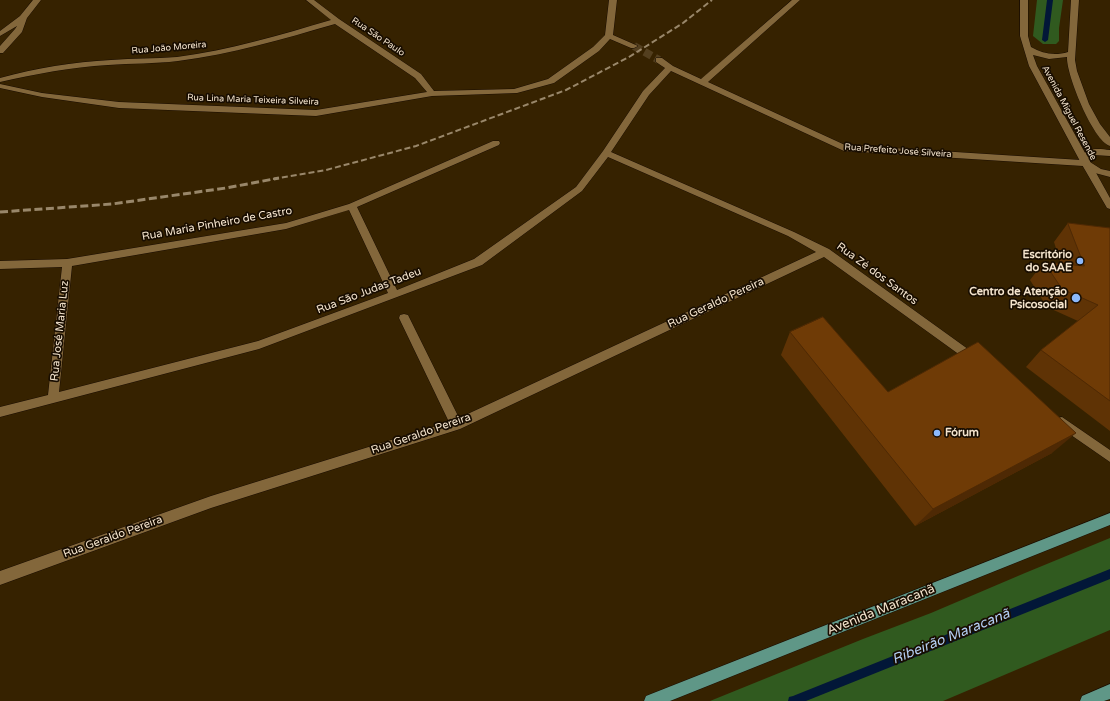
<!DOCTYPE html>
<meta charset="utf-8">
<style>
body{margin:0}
canvas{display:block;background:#362200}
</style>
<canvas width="1110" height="701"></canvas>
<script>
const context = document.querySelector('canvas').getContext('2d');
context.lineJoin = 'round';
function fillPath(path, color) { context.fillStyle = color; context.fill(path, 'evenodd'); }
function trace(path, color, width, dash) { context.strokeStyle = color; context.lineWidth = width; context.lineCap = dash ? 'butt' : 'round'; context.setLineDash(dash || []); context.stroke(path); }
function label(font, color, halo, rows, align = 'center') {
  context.font = font + ' "Varela Round",sans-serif'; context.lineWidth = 3.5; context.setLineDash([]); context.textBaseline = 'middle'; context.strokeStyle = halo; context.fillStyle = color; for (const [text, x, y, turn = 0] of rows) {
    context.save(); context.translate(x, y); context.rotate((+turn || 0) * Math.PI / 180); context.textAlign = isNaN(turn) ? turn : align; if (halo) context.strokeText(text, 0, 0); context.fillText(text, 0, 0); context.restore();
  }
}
const green = new Path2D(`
 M1037 0H1063L1059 28V41L1056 44H1043L1033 36Z
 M1110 538V630L943 701H710L863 639 931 613 1025 573Z`);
const stream = new Path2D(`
 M1047 0H1053L1048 40 1045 42 1042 40Z
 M1110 569V579L806 701H788L789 697 793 696Z`);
const minorTunnel = new Path2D(`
 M634 46 659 60`);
const minor = new Path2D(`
 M33 0H41L27 18 22 32 3 53H0V46L15 29 17 26 0 36V31L20 16Z
 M306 0H314L339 19 421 74 434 91 514 89 548 79 593 47 605 35 609 0H617L613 35 638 46 634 48H631L610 39 599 51 554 83 517 93 432 96 316 116 119 108 42 97 0 88V84L42 93 119 102 316 110 427 92 415 78 335 24C283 39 232 54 178 61 155 64 131 63 108 65 71 67 36 74 0 82V78C36 68 73 62 111 60 133 58 155 59 177 57 230 50 280 35 331 20Z
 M792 0H800L708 82 845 145 1081 160C1085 146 1099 149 1110 150V156L1094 155 1091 156 1090 162 1101 169 1110 171V177L1095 173 1083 166 844 151 671 71 649 95 611 152 794 232 829 249 979 357 981 360 979 363 975 365 971 363 824 257 460 429 211 508 0 585V571L211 496 449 422 399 318 400 315 404 314 408 315 459 418 816 252 788 236 608 157 582 191 482 265 259 349 0 417V407L48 395 62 267 0 269V261L67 259 286 223 349 204 493 141H499L500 143 499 145 357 207 397 290 474 259 576 187 603 151 643 91 665 68 656 62V58H662L673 66 701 79ZM349 210 388 293 258 341 59 392 72 266 286 229Z
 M1062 417 1110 450V462L1058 426 1056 422 1058 418Z`);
const secondary = new Path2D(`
 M1020 0H1028V36L1031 47C1043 54 1055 56 1068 52L1071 0H1079L1075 60 1077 71 1089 104 1100 124 1110 137V146C1093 141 1066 74 1067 57L1049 59 1033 55 1037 66 1110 198V209L1107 208 1081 163 1029 66 1020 36Z`);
const primary = new Path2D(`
 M1110 513V525L670 701H644L646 696 651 694Z
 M1110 684V699L1104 701H1080L1082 696Z`);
const railFar1 = new Path2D(`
 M273 179 326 170 416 146 566 90 629 57 683 23 712 0`);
const rail = new Path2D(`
 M0 212 112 204 226 188 279 178`);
const wall = new Path2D(`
 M1068 223 1110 228V431L1026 367 1041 350 1078 321 1047 307 1030 280 1044 262 1061 264 1054 242Z
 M790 332 888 392 1052 453 915 526 781 355Z`);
const shadedWall = new Path2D(`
 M1076 433 1052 453 915 526 933 509Z`);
const building = new Path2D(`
 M1068 223 1110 228V401L1041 350 1098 305 1062 289 1044 262 1084 266Z
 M823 317 888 392 978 342 1076 433 933 509 790 332Z`);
const markers = [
 [1080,261,4,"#8cb9fc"],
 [1076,298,5,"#8cb9fc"],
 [937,433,4,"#8cb9fc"]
];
const farStreetnames = [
 ["Rua São Paulo",378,37,34],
 ["Rua João Moreira",169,48,-5],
 ["Rua Lina Maria Teixeira Silveira",253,100,2],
 ["Avenida Miguel Resende",1069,113,62],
 ["Rua Prefeito José Silveira",898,151,4]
];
const streetNames = [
 ["Rua Maria Pinheiro de Castro",217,224,-10],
 ["Rua Zé dos Santos",877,274,36],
 ["Rua São Judas Tadeu",369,291,-21],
 ["Rua Geraldo Pereira",716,303,-25],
 ["Rua José Maria Luz",60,331,-84],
 ["Rua Geraldo Pereira",421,434,-19],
 ["Rua Geraldo Pereira",113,537,-20]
];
const poiNames = [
 ["Escritório",1072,255],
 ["do SAAE",1072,268],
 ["Centro de Atenção",1067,292],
 ["Psicosocial",1067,305],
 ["Fórum",945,433,"left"]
];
const nearStreetnames = [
 ["Avenida Maracanã",881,610,-22]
];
const nearWaternames = [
 ["Ribeirão Maracanã",951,637,-22]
];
fillPath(green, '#305a1f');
fillPath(stream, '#021738');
trace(minorTunnel, '#533f1f', 8, [8, 4]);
trace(minor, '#190c00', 1);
trace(secondary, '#190c00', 1);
trace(primary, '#190c00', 1);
fillPath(minor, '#83673b');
fillPath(secondary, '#83673b');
fillPath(primary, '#5f9787');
trace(railFar1, '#99876a', 2, [6, 3]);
trace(rail, '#99876a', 3, [8, 3.5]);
fillPath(wall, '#5f3305');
fillPath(shadedWall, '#4e2904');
fillPath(building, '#6f3b06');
trace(building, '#4e2904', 1);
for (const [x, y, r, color] of markers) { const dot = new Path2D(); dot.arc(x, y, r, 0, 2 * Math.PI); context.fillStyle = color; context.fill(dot); trace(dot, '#180d00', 1.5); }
label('9px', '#f5e5ce', '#180d00', farStreetnames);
label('11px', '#f5e5ce', '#180d00', streetNames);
label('bold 11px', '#f5e5ce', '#180d00', poiNames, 'right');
label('13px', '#f5e5ce', '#180d00', nearStreetnames);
label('italic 14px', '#b3cdf2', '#180d00', nearWaternames);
</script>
